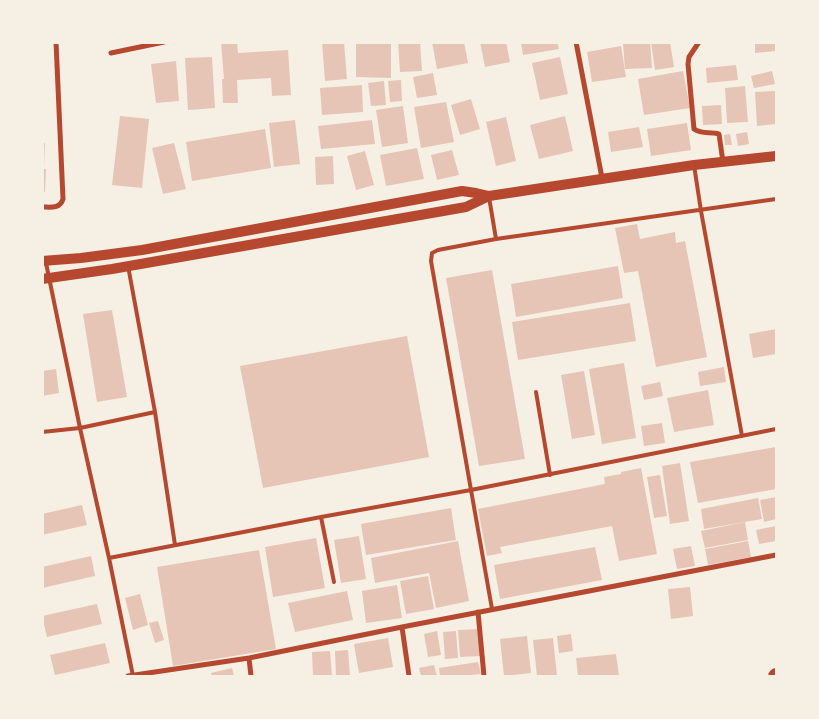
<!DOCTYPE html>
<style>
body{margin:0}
#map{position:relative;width:819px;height:719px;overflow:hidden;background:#f6efe4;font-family:Figtree,sans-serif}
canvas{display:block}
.frame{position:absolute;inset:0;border:44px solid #f6efe4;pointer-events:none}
</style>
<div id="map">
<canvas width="819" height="719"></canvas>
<div class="frame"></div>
</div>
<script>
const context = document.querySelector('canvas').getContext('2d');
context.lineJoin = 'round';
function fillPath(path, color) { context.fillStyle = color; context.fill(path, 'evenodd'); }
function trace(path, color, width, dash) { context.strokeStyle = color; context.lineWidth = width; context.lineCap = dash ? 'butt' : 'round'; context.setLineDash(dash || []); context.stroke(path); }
const building = new Path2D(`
 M221 42H237L238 53 288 50 291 95 272 96 271 78 237 80 238 103H223L222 79H224Z
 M322 42H344L347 79 325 81Z
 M356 42H391V78L356 77Z
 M398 42H420L422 71 400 72Z
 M432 42H464L468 63 437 69Z
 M480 42H506L510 62 485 67Z
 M521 42H557L559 49 523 55Z
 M650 42 652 68 625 69 623 43Z
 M651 42H670L674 67 655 70Z
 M755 42H776V51L755 53Z
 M621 46 626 77 592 82 587 52Z
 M212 57 215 108 188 110 185 58Z
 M560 57 568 94 540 100 532 63Z
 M176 61 179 101 156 103 151 64Z
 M736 65 738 80 707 83 706 68Z
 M683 71 690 108 644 115 638 79Z
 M772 71 775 84 754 88 751 76Z
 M433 73 437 95 417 98 413 77Z
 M401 80 402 101 390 102 388 81Z
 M384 81 386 105 371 106 368 83Z
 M362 85 363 112 322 115 320 88Z
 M745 86 748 122 727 123 725 88Z
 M775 91 776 124 757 126 755 92Z
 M471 99 480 129 460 135 451 105Z
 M446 102 454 142 421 148 414 107Z
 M721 105 722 124 703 125 702 106Z
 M403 106 408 143 382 147 376 110Z
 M120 116 149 119 142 188 112 185Z
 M565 116 573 151 539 159 530 125Z
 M506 117 516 161 496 166 486 122Z
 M295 120 300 164 274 167 269 123Z
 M372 120 375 144 321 149 318 126Z
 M687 123 691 150 651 156 647 129Z
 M639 127 643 147 611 152 608 132Z
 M265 129 271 168 192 181 186 142Z
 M747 132 749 144 738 146 736 134Z
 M730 134 732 145H725L724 135Z
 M42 143H45L44 167H42Z
 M174 143 186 189 163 194 152 148Z
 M417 148 424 179 386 186 380 155Z
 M452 150 459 175 437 180 431 155Z
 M365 151 374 185 356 190 347 156Z
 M333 156 334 184 316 185 315 157Z
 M42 169H46L45 192H42Z
 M637 224 640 239 675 232 676 243 685 241 707 357 656 367 638 271 624 273 615 228Z
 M618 266 623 298 516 317 511 284Z
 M492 270 525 459 479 466 446 278Z
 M630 303 636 341 518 360 512 322Z
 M112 310 127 397 97 402 83 314Z
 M776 329V354L753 358 749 334Z
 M407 336 429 457 263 488 240 366Z
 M624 363 636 438 602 444 589 369Z
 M724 367 726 382 700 386 698 372Z
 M56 369 59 393 42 396V371Z
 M584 371 595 435 572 439 561 375Z
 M660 382 663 396 644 400 641 386Z
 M708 390 714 425 674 432 667 398Z
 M662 423 665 443 644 446 641 426Z
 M776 447V489L698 503 690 462Z
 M680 463 689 521 670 524 662 466Z
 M641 468 657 554 619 561 612 526 500 547 502 553 487 556 478 509 605 484 604 477 621 474V472Z
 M660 475 667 516 654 518 647 477Z
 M776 497V519L764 522 760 500Z
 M758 498 762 519 704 529 701 509Z
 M82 505 87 525 42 535V514Z
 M451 508 456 540 366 555 361 524Z
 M745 522 748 540 705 548 701 531Z
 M776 526V541L759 544 756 530Z
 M359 536 366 579 341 583 334 540Z
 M316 538 325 588 273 597 265 547Z
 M458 541 469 601 436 608 429 573 375 583 371 558Z
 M748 541 751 557 708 565 705 549Z
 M691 546 695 566 677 569 673 549Z
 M595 547 602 580 500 599 494 565Z
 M259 550 276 649 173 666 157 567Z
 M91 556 95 576 42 588V567Z
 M428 576 434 609 406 614 400 581Z
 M397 585 402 618 366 623 362 591Z
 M690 587 693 616 671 619 668 589Z
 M347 591 353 620 295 632 288 603Z
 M140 594 148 625 133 630 125 598Z
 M97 604 102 624 47 637 42 616Z
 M158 621 164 640 155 643 149 623Z
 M479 629 481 656 460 657 458 630Z
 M437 631 441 655 428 657 424 634Z
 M456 631 458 658 445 659 443 632Z
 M571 634 573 651 559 653 557 636Z
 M527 636 531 673 504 676 500 639Z
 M388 638 393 667 359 673 354 644Z
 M553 638 557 676H537L533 640Z
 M105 643 110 663 55 675 50 655Z
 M348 650 350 676H336L335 651Z
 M330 651 332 676H313L312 652Z
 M616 654 619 676H578L576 658Z
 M478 662 481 674 463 676H440L439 668Z
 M434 665 437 676H421L419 668Z
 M232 668 234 676H212L211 673Z`);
const service = new Path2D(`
 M694 165 701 211 742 436
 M489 197 496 239
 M776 199 496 239 438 250 432 253 431 261 471 490 776 429
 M46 263 80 428 109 558 321 517 471 490 492 609
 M128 266 155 412 175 545
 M536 392 550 475
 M42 432 80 428 155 412
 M321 517 334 582
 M109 558 133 676`);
const minor = new Path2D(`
 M576 42 602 178
 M699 42 689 57 688 64 694 129C702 135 710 131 719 134L723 162
 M111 53 164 42
 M42 207C51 207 60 209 63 199L56 42
 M478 612 484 676
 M402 627 409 676
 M249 658 251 676
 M128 676 249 658 402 627 776 555`);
const secondary = new Path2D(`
 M42 261 81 258 142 250 462 191 476 193 489 196
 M42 279 112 269 466 207 489 196 694 165 776 156`);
const motorway = new Path2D(`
 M775 676 776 675`);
fillPath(building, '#e6c5b7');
trace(service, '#b5482f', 4);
trace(minor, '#b5482f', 5);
trace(secondary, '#b5482f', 10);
trace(motorway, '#b5482f', 14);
</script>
